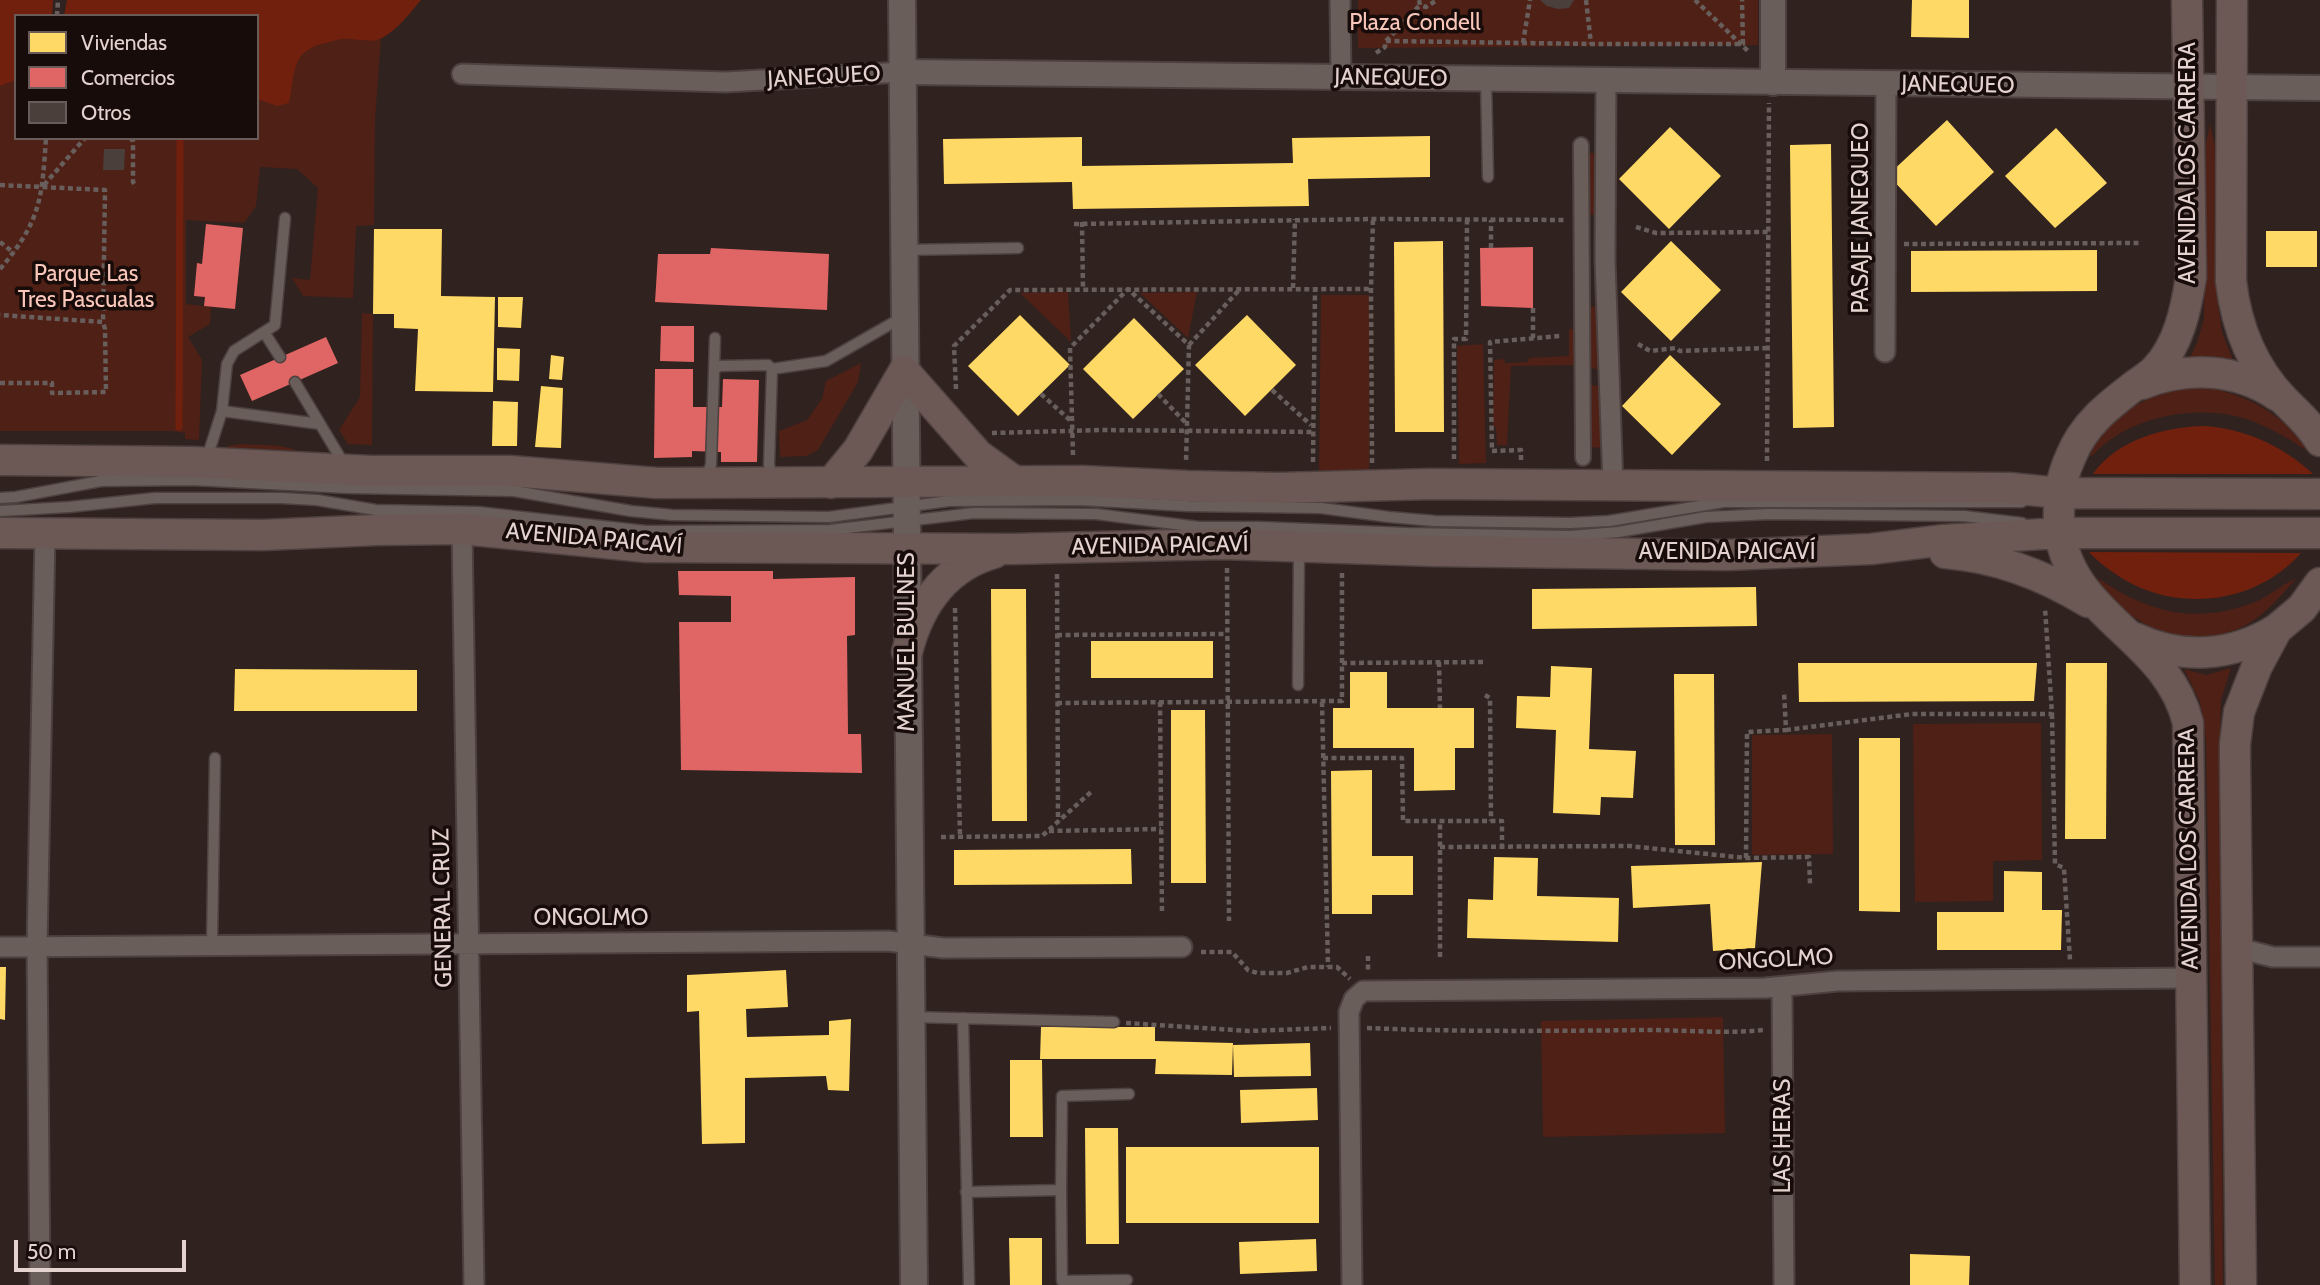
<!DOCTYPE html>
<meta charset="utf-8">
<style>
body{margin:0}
#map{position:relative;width:2320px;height:1285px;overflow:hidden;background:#30221f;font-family:Cabin,sans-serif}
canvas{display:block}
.legend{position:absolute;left:14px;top:14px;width:245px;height:126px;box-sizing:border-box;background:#170c09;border:2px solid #695b58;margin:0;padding:9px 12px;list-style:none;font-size:21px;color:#e4d2ce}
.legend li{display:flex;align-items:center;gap:14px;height:35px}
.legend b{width:35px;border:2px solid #695b58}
.scale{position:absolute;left:14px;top:1240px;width:172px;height:32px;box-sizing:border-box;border:4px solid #e4d2ce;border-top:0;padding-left:9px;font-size:21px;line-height:24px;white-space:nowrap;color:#e4d2ce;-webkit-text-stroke:5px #170c09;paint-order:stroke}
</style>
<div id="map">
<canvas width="2320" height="1285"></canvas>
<ul class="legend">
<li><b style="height:19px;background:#ffd966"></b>Viviendas</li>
<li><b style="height:19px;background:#e06666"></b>Comercios</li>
<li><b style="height:19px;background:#4b3f3c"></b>Otros</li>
</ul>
<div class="scale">50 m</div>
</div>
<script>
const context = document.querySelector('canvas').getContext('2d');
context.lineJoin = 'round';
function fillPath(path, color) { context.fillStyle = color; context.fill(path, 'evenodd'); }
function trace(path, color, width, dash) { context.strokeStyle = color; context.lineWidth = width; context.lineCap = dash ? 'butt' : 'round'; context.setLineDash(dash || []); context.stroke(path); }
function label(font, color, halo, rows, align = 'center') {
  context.font = font + ' Cabin,sans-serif'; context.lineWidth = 7; context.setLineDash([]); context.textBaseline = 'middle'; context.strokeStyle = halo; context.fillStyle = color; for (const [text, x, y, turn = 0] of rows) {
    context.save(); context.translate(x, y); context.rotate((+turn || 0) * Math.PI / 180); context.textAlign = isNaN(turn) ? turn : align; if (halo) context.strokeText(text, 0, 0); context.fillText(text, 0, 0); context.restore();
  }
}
const green = new Path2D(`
 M1358 0H1758V45L1358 48Z
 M346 38 366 41 381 39 375 120 374 225 356 226 353 298 303 296 292 278 310 280 318 188 297 169 260 167 256 206 244 223 186 220V304L211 307 210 324 188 337 202 360 199 440 185 439V433L171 431H0V86L16 80V138H257V99L277 106 288 103C292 85 292 54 311 45 321 41 335 40 346 38Z
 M2210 124 2217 154 2218 305 2222 332 2233 360 2229 365 2187 363 2197 343 2204 319 2206 143Z
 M1586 153H1601L1602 216 1587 214Z
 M1068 292 1071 342 1020 293Z
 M1197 292 1188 338 1140 293Z
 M1321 295H1369V472H1319Z
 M1602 306 1603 370 1590 368 1586 307Z
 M362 313 373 314 372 445 348 444 339 430 360 397Z
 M1569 329H1577V365L1511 366 1507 445H1497L1496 428 1493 425 1494 360 1504 359 1505 363 1528 362 1529 358 1569 356Z
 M1483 344 1486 463 1459 464 1457 346Z
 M861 363 858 382 818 450 806 456 780 457 779 431 807 420 822 399 826 381Z
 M1588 385 1604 386V448L1589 447Z
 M2205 387C2250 396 2279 412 2307 448L2306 450C2286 437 2266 425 2243 418 2193 404 2127 417 2092 456L2090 455C2113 409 2155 389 2205 387Z
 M241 444C263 446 291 442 307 458L224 450 228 446Z
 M2098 578C2148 613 2196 625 2255 602 2269 597 2283 583 2296 579 2283 593 2270 609 2254 620 2217 646 2162 640 2128 613 2117 604 2101 589 2098 578Z
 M2231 668 2221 700 2220 738 2223 1285H2215L2206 741 2200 702 2184 669 2206 675Z
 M2041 723 2042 860 1993 861V901L1915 902 1913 724Z
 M1832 734 1833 854 1752 855V735Z
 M1723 1017 1725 1133 1543 1137 1541 1021Z`);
const water = new Path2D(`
 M0 0H421C410 13 397 30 382 38 373 43 360 40 350 39 343 38 336 40 329 42 290 50 296 70 289 103L277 106 257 99V16H16V80L0 86Z
 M2203 426C2244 428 2283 446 2313 474H2093C2117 440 2163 427 2203 426Z
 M2089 552 2301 553C2254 606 2172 614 2114 573 2105 567 2096 560 2089 552Z`);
const pier = new Path2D(`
 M53 0H67L64 16H52Z`);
const homes = new Path2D(`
 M1912 0H1969V38L1911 37Z
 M1947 120 1994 172 1936 226 1888 175Z
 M1670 127 1721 176 1669 229 1619 179Z
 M2056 128 2107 183 2055 228 2005 176Z
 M1430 136V177L1308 179 1309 206 1073 209 1072 182 944 184 943 139 1082 137V166L1293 163 1292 138Z
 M1831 144 1834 427 1793 428 1790 145Z
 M374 229H442L441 296 495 297 493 392 415 391 418 329 394 328V314H373Z
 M2266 231H2317V267H2266Z
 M1443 241 1444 432H1395L1394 242Z
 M1671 241 1721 290 1671 341 1621 292Z
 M2097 250V291L1911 292V251Z
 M498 297H523L521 328 498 327Z
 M1020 315 1070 365 1018 416 968 366Z
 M1247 315 1296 365 1245 416 1195 365Z
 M1134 318 1184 369 1133 419 1083 369Z
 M497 348 520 349 519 381 497 380Z
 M551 355 564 357 562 380 549 379Z
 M1670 355 1721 404 1672 455 1622 406Z
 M541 386 563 388 561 448 535 447Z
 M493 401 518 402 517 446H492Z
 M1756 587 1757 626 1532 629V589Z
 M991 589H1026L1027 821H992Z
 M1091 641H1213V678H1091Z
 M1798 663H2037L2034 701 1799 702Z
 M2066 663H2107L2106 839H2065Z
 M1551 666 1592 668 1589 749 1636 751 1633 798 1601 797 1600 815 1553 813 1556 730 1516 728 1517 696 1550 697Z
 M235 669 417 670V711H234Z
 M1350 672H1387V708H1474V748H1455V790L1414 791V748H1333V708H1350Z
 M1674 674H1714L1715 845H1675Z
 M1171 710H1205L1206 883H1171Z
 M1859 738H1900V912L1859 911Z
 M1372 770V856H1413V895H1372V914H1332L1331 771Z
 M1131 849 1132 884 954 885V850Z
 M1494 857 1538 858 1537 896 1619 898 1618 942 1467 938 1468 899 1493 900Z
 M1762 862 1755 948 1713 951 1710 904 1633 908 1631 866Z
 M2004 871 2042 872V910H2062L2061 950H1937V912H2004Z
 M0 967H6L5 1020 0 1019Z
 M786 970 788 1007 746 1009 747 1037 829 1035V1021L851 1019 849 1091 828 1090 826 1076 745 1078V1143L702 1144 699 1011 687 1012V975Z
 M1041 1027H1155V1041L1233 1043 1232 1075 1155 1074 1156 1059H1040Z
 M1310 1043 1311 1076 1234 1077 1233 1045Z
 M1010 1060H1042L1043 1137H1010Z
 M1317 1088 1318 1120 1241 1123 1240 1090Z
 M1085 1128H1118L1119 1244H1086Z
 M1126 1147H1319V1223H1126Z
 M1009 1238H1042V1285H1010Z
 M1316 1239 1317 1271 1240 1274 1239 1242Z
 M1910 1254 1970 1256 1969 1285H1910Z`);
const shops = new Path2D(`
 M206 224 243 228 235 309 204 306 205 297 194 296 197 263 202 264Z
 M1533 247V308L1481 306 1480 248Z
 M711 248 829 254 827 310 655 302 658 254H710Z
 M661 326H694V362L660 361Z
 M326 337 338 363 252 401 240 375Z
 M655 369H693V407H722L723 379 759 380 757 462H721V452L692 451V457L654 458Z
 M678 571H773V579L855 577V635L847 636 848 734H861L862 773 681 770 679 622H731V596L679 595Z`);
const stream = new Path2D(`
 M179 427 180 138`);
const building = new Path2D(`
 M1540 0H1574L1569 8 1558 9 1547 6Z
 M104 149H125L124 170H103Z`);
const path = new Path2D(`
 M1419 0 1420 5 1426 7 1437 0
 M1586 0 1591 44
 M1695 0 1750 53
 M57 16 58 0
 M1386 41 1591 44H1743L1742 0
 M1523 43 1530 0
 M1376 53 1385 47 1386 41 1420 5
 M130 138 133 141V182L136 187
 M0 185 105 190 103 322 0 315
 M44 185 85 138
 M1082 222 1083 289
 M1074 224 1373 219 1566 220
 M1636 227 1656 233 1768 232
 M0 242 14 253
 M1904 244 2141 243
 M1491 248V220
 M0 269C41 221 42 198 46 138
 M1293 288 1295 219
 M1533 308V338
 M1638 344 1650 351 1676 348 1680 351 1767 348
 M1189 345 1240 289
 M0 383H52V393L106 392 105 329 103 322
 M956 389 954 346 1010 290 1371 289
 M1272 390 1311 425
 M1041 394 1072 422
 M1158 394 1186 423
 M992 433 1101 430 1313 432
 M1073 455 1070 348 1128 289 1189 345 1186 463
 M1454 459V339H1466L1467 219
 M1521 460V450L1492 451 1490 342 1560 336
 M1767 461 1769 103
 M1313 462 1315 289
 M1372 463 1371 289 1373 219
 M1227 568 1229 921
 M1057 574 1058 821
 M955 608 960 837
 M1057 635 1227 634
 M1439 662 1440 708
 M1342 663 1485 662
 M1485 695 1490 698 1491 821
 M1160 702 1162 914
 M1322 702 1328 967
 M1057 703 1342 701V571
 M2052 714 2055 864 2064 868 2070 960
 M1786 730 1912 714H2052L2045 608
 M1323 758H1402L1403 821H1502V846
 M1049 831 1161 829
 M941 837 1042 836 1091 792
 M1440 847 1629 846 1746 858 1809 857 1810 884
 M1746 858 1747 732 1786 730 1784 691
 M1201 952H1232L1248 970 1257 973H1287L1308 967H1337L1350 979
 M1368 956V972
 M1440 957V821
 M1126 1023 1249 1031 1331 1028
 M1367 1028C1460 1032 1553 1031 1646 1030 1686 1030 1725 1034 1764 1030`);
const service = new Path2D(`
 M1486 80 1488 177
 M285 218 275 325 234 351 227 364 222 411 320 424
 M904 250 1018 248
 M264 332 280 357
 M772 369 826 361 903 317
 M714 370 715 338
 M295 382 344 464
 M206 461 222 411
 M704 480 711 465 714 371 718 366 768 365 772 369 769 465 773 479
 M0 498 16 497 101 481 192 480 348 488 514 491 631 511 672 515 829 517 949 501 1080 500 1187 506 1321 508 1389 517 1435 521 1570 523 1609 521 1724 502H2022
 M0 511 69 507 155 498H281L317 500 376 510 478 512 646 531 830 530 974 513 1096 514 1199 527H1260L1407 533 1570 536 1618 532 1706 517 1770 514 1964 516 2022 523
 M1298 685 1299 550
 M212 945 215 758
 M911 1017 1114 1022
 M963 1018 969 1285
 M1061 1190 1062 1281 1127 1280
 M966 1192 1061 1190 1062 1096 1129 1094`);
const pedestrian = new Path2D(`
 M1581 145 1583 458`);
const minor = new Path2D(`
 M1340 0 1341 77
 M462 74 726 82 903 72
 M1606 81 1605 260 1613 486
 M1885 352 1886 84
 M462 529 474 1285
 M0 947 888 941 943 948 1182 947
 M2238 948 2273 957H2320
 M1782 988 1784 1285
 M40 1285 37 947 45 534
 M1352 1285 1349 1012 1354 999 1363 991 1765 988 1838 981 2192 978`);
const tertiary = new Path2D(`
 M1773 0V83
 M903 72 2320 88`);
const secondary = new Path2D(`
 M902 0 914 1285`);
const primary = new Path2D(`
 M2187 0 2191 277C2186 309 2179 345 2155 370 2149 376 2141 381 2134 386 2108 406 2084 424 2071 456 2061 477 2058 500 2059 523 2065 617 2167 635 2188 723L2195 1285
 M2232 0 2231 281C2236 325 2252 367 2284 400 2297 413 2310 424 2320 441
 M2142 384C2187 366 2237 368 2278 396
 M0 460 193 462 371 471H510L657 483 1083 481 1187 486 1278 488 1431 484 2009 488 2060 493 2320 494
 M831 483 858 450 904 371 978 455 1014 481
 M0 533 263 535 377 530 462 529 646 547 1012 549 1221 544 1435 551 1727 555 1871 549 1944 540 2060 533H2320
 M1945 553C1997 557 2044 575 2088 602
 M2135 638C2182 660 2232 657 2277 629
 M907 652C919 605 945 567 994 553
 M2241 1285 2235 761V744L2239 712 2257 666 2277 629 2302 608 2320 583`);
const parkNames = [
 ["Plaza Condell",1415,23],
 ["Parque Las",86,274],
 ["Tres Pascualas",86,300]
];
const streetNames = [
 ["JANEQUEO",824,77,-3],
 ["JANEQUEO",1391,78,1],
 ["JANEQUEO",1958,85,1],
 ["AVENIDA LOS CARRERA",2188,163,-90],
 ["PASAJE JANEQUEO",1861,218,-90],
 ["AVENIDA PAICAVÍ",594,539,5],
 ["AVENIDA PAICAVÍ",1160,546,-1],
 ["AVENIDA PAICAVÍ",1727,552],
 ["MANUEL BULNES",907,642,-90],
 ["AVENIDA LOS CARRERA",2189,849,-91],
 ["GENERAL CRUZ",443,908,-91],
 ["ONGOLMO",591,918],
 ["ONGOLMO",1776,960,-3],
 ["LAS HERAS",1783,1136,-90]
];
fillPath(green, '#4f2016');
fillPath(water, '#72200e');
fillPath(pier, '#30221f');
fillPath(homes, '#ffd966');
fillPath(shops, '#e06666');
trace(stream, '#72200e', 7);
fillPath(building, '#4b3f3c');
trace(service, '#4d403e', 13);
trace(pedestrian, '#4d403e', 18);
trace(minor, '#4d403e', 23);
trace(tertiary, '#4d403e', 28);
trace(secondary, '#4d403e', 30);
trace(primary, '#4d403e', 33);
trace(path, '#685e5b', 4.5, [5, 3.5]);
trace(service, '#695e5a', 10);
trace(pedestrian, '#695e5a', 14);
trace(minor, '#695e5a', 19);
trace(tertiary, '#695e5a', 24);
trace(secondary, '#695e5a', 26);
trace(primary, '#6c5956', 30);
label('23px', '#f9c6b9', '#170c09', parkNames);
label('23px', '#e4d2ce', '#170c09', streetNames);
</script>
